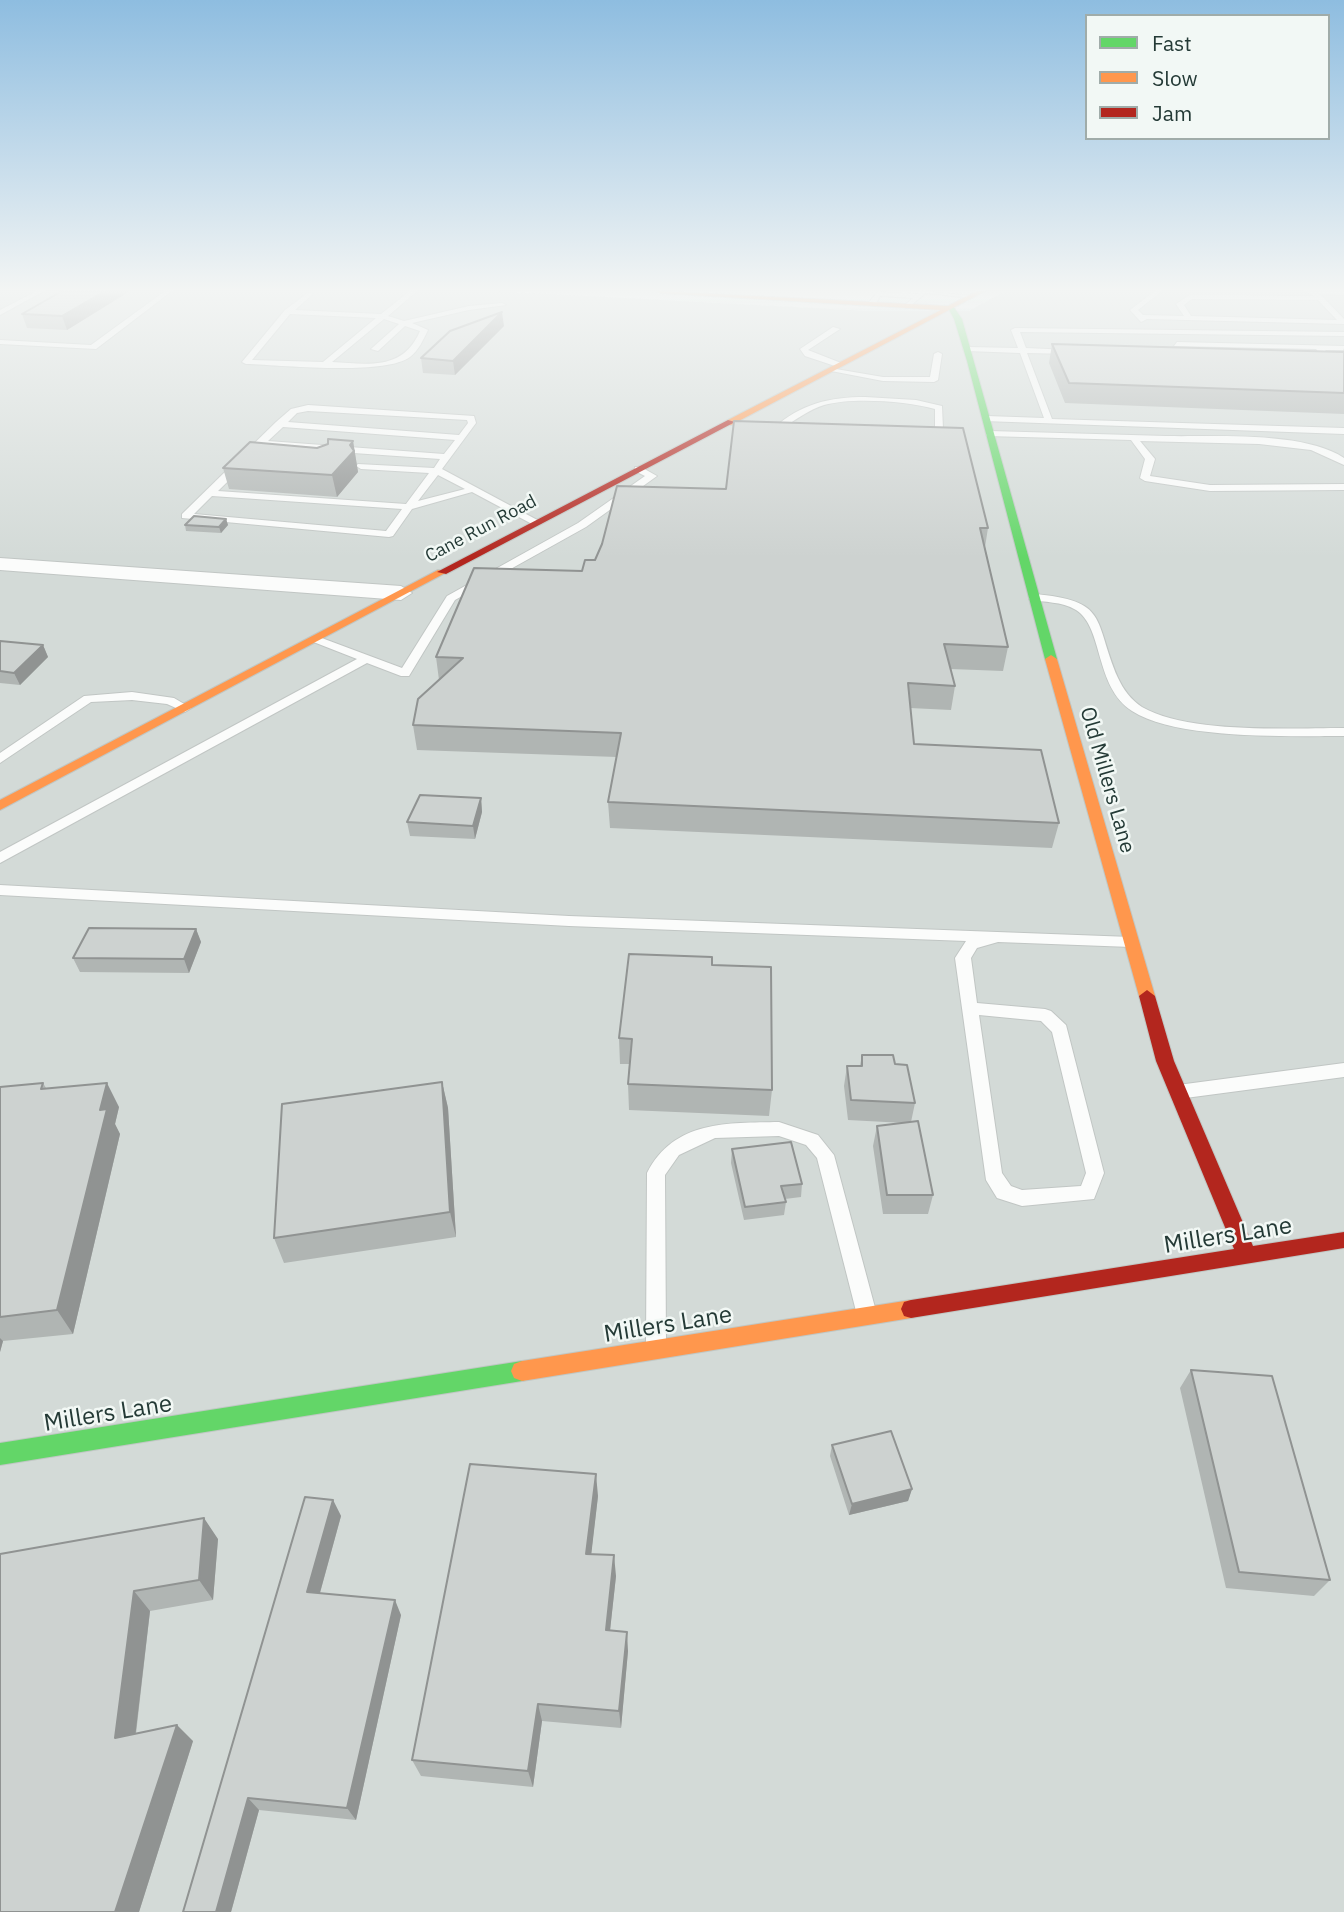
<!DOCTYPE html>
<style>
body{margin:0}
#map{position:relative;width:1344px;height:1912px;overflow:hidden;background:#e4e9e7;font-family:"IBM Plex Sans",sans-serif}
canvas{display:block}
.legend{position:absolute;left:1085px;top:14px;width:245px;height:126px;box-sizing:border-box;background:#f2f8f5;border:2px solid #a0aca9;margin:0;padding:9px 12px;list-style:none;font-size:21px;color:#243a36}
.legend li{display:flex;align-items:center;gap:14px;height:35px}
.legend b{width:35px;border:2px solid #a0aca9}
</style>
<div id="map">
<canvas width="1344" height="1912"></canvas>
<ul class="legend">
<li><b style="height:9px;background:#63d668"></b>Fast</li>
<li><b style="height:9px;background:#ff974d"></b>Slow</li>
<li><b style="height:9px;background:#b3261e"></b>Jam</li>
</ul>
</div>
<script>
const context = document.querySelector('canvas').getContext('2d');
context.lineJoin = 'round';
function fillPath(path, color) { context.fillStyle = color; context.fill(path, 'evenodd'); }
function trace(path, color, width, dash) { context.strokeStyle = color; context.lineWidth = width; context.lineCap = dash ? 'butt' : 'round'; context.setLineDash(dash || []); context.stroke(path); }
function label(font, color, halo, rows, align = 'center') {
  context.font = font + ' "IBM Plex Sans",sans-serif'; context.lineWidth = 5; context.setLineDash([]); context.textBaseline = 'middle'; context.strokeStyle = halo; context.fillStyle = color; for (const [text, x, y, turn = 0] of rows) {
    context.save(); context.translate(x, y); context.rotate((+turn || 0) * Math.PI / 180); context.textAlign = isNaN(turn) ? turn : align; if (halo) context.strokeText(text, 0, 0); context.fillText(text, 0, 0); context.restore();
  }
}
const built = new Path2D(`
 M0 291H494L869 311H969L1005 291H1344V1912H0Z`);
const lane = new Path2D(`
 M37 291H44L0 315V310Z
 M165 291H172L96 349 0 344V340L91 345Z
 M410 291H417L388 316 404 321 469 306 502 303 506 305 469 310 412 323 428 330C423 340 419 350 410 357 384 376 282 365 246 364L242 362 285 310 308 293 313 294 295 310 381 314ZM290 314 376 318 323 362 252 360ZM384 319 399 324 371 349 378 351 405 326 420 331C403 371 368 364 332 362Z
 M920 291 975 296 972 298 926 293 910 306 906 304 913 298 880 296 876 304 869 302 878 292 917 294Z
 M1155 291H1162L1138 310 1143 315 1184 316 1176 304 1190 295 1314 296 1305 291H1344V295L1320 294 1344 319V324L1147 319 1141 322 1130 310ZM1192 299 1318 300 1337 320 1191 316 1184 305Z
 M833 327 840 329 808 350 841 363 838 367 805 356 800 349Z
 M1015 328 1344 332V336L1020 332 1026 348 1070 350 1074 352 1070 354 1027 353 1052 419 1344 428V434L984 421 983 419 987 416 1044 418 1020 353 967 351 963 349 967 347 1018 348 1011 330Z
 M1177 342 1344 346V350H1325L1333 359 1320 361 1316 359 1323 357 1316 349 1174 346Z
 M938 352 942 354 938 380 934 382 883 381 826 370 830 368 883 377H930L934 354Z
 M865 397 916 400 942 406 943 429 920 433 916 430 935 427V409C907 401 852 397 824 405 809 410 794 420 781 430L774 428C800 404 830 397 865 397Z
 M308 405 474 416 476 423 442 469 541 522 532 524 472 492 412 509 393 536 389 537 182 518V514L276 422 291 409ZM308 411 467 420 468 423 459 435 288 422 297 413ZM283 427 455 440 444 454 268 441ZM264 446 267 447 440 459 434 468 358 464 356 466 361 469 429 473 406 504 218 491ZM438 475 465 489 418 501ZM212 496 402 509 386 531 194 514Z
 M990 431C1049 433 1107 434 1166 436 1214 437 1304 431 1344 458V465L1311 450 1259 444 1140 441 1155 459 1150 476 1210 485 1344 484V490L1210 491 1145 481 1140 478 1145 459 1131 440 987 436 986 434Z
 M635 467H641L657 476 586 527 455 600 409 676H401L367 663 0 863V852L357 659 311 641V637H319L402 668 447 596 578 523 645 476 635 471Z
 M1033 594C1110 600 1093 620 1118 678 1123 689 1131 700 1142 707 1189 734 1289 728 1344 728V736C1291 736 1176 740 1132 711 1094 686 1104 628 1076 610 1061 601 1045 603 1029 599V595Z
 M132 692 174 698 191 708 185 712 167 704 132 700 91 702 0 763V753L84 696Z
 M0 885 569 916 1131 937 1139 942 1131 947 998 942 977 948 971 958 977 1003 1045 1009 1051 1011 1066 1025 1104 1173 1094 1199 1022 1206 997 1198 986 1180 955 958 966 941 569 926 0 895ZM979 1015 1041 1021 1052 1032 1086 1173 1081 1186 1022 1190 1011 1186 1002 1173Z
 M1344 1063V1077L1178 1099 1172 1097 1169 1092 1172 1087 1178 1085Z
 M779 1122 818 1135 834 1155 877 1315 874 1322 867 1324 860 1322 857 1315 817 1158 806 1145 779 1136 715 1138 679 1155 665 1175 666 1344 663 1351 656 1354 649 1351 646 1344 647 1173C674 1120 728 1123 779 1122Z`);
const street = new Path2D(`
 M0 558 401 586 412 593 401 600 0 570Z`);
const fast = new Path2D(`
 M947 306H953L962 319 1057 659 1055 662H1047L1045 659 967 361 954 319Z
 M522 1361 530 1364 533 1371 530 1378 522 1381 0 1465V1443Z`);
const slow = new Path2D(`
 M657 291 948 306 977 291H985L731 425 728 424V420L941 310 660 293Z
 M438 570 447 572 0 810V800Z
 M1051 655 1057 659 1155 996 1147 1002 1139 996 1045 659Z
 M911 1300 918 1302 921 1309 918 1316 911 1318 522 1381 514 1378 511 1371 514 1364 522 1361Z`);
const jam = new Path2D(`
 M728 420 735 422 446 574 437 572Z
 M1147 990 1155 996 1174 1061 1253 1246 1344 1232V1248L911 1318 904 1316 901 1309 904 1302 911 1300 1234 1249 1156 1061 1139 996Z`);
const wall = new Path2D(`
 M62 291H130L67 330 27 328 22 314Z
 M504 326 455 375 423 373 421 358Z
 M1052 344 1343 352 1344 348V414L1065 403 1049 363Z
 M353 441 358 472 337 497 229 489 223 468Z
 M617 486 988 528 985 547 1008 647 1003 671 951 669 955 686 951 710 910 708 914 744 1059 823 1052 848 610 828 608 802 617 757 417 750 413 725 439 680 436 657 582 571 595 560 602 544Z
 M226 519 228 525 221 533 186 531 185 525Z
 M0 641 43 645 48 657 20 685 0 683Z
 M481 798 482 812 475 839 410 836 407 822Z
 M196 929 201 942 189 973 80 972 73 958Z
 M712 965 772 1090 769 1116 629 1110 628 1084 629 1064H620L619 1038Z
 M862 1055 895 1064 915 1103 911 1122 933 1195 928 1214H883L873 1146 877 1126 905 1123 848 1120 844 1086 847 1066H860Z
 M442 1082 448 1108 456 1237 284 1263 274 1238Z
 M43 1083 46 1088 119 1107 115 1124 120 1134 73 1334 3 1341 0 1352V1087Z
 M732 1149 802 1184 801 1197 785 1199 786 1202 784 1215 744 1220 731 1163Z
 M1191 1370 1330 1580 1314 1596 1226 1588 1180 1388Z
 M832 1445 912 1489 908 1501 849 1515 830 1456Z
 M598 1496 591 1554 616 1576 610 1630 628 1651 621 1728 542 1721 533 1787 421 1776 412 1760Z
 M333 1500 341 1516 320 1593 401 1615 356 1820 259 1810 231 1912H183Z
 M218 1539 213 1600 150 1611 136 1734 193 1741 139 1912 0 1554Z`);
const shadedWall = new Path2D(`
 M105 291H130L67 330 62 316Z
 M502 312 504 326 455 375 453 361Z
 M353 441 358 472 337 497 332 475Z
 M226 519 228 525 221 533 219 527Z
 M43 645 48 657 20 685 14 673Z
 M481 798 482 812 475 839 473 826Z
 M196 929 201 942 189 973 184 959Z
 M442 1082 448 1108 456 1237 450 1212Z
 M107 1083 119 1107 115 1124 120 1134 73 1334 57 1310 100 1110Z
 M0 1338 3 1341 0 1352Z
 M596 1474 598 1496 589 1574 586 1554Z
 M912 1489 908 1501 849 1515 852 1504Z
 M333 1500 341 1516 316 1607 307 1592Z
 M204 1518 218 1539 213 1600 199 1580Z
 M614 1555 616 1576 608 1649 606 1630Z
 M134 1591 150 1611 133 1755 115 1738Z
 M395 1600 401 1615 356 1820 347 1808Z
 M627 1632 628 1651 621 1728 619 1711Z
 M538 1704 542 1721 533 1787 528 1771Z
 M177 1725 193 1741 139 1912H115Z
 M248 1798 259 1810 231 1912H216Z`);
const building = new Path2D(`
 M62 291H105L62 316 22 314Z
 M502 312 453 361 421 358 450 331Z
 M1052 344 1344 352V393L1069 383Z
 M734 421 963 428 988 528H980L1008 647 944 644 955 686 908 683 914 744 1041 750 1059 823 608 802 621 733 413 725 418 699 463 658 436 657 474 568 582 571 585 560H595L602 544 617 486 726 489Z
 M328 439 353 441 350 445 354 451 332 475 223 468 250 442 317 448 328 444Z
 M194 516 226 519 219 527 185 525Z
 M0 641 43 645 14 673 0 671Z
 M420 795 481 798 473 826 407 822Z
 M89 928 196 929 184 959 73 958Z
 M629 954 712 957V965L771 967 772 1090 628 1084 632 1039 619 1038Z
 M862 1055H893L895 1064 907 1065 915 1103 851 1100 847 1066H862Z
 M442 1082 450 1212 274 1238 282 1104Z
 M43 1083 41 1089 107 1083 100 1110 107 1109 57 1310 0 1317V1087Z
 M918 1121 933 1195H887L877 1126Z
 M791 1142 802 1184 781 1186 786 1202 745 1207 732 1149Z
 M1191 1370 1272 1376 1330 1580 1239 1572Z
 M891 1431 912 1489 852 1504 832 1445Z
 M470 1464 596 1474 586 1554 614 1555 606 1630 627 1632 619 1711 538 1704 528 1771 412 1760Z
 M305 1497 333 1500 307 1592 395 1600 347 1808 248 1798 216 1912H183Z
 M204 1518 199 1580 134 1591 115 1738 177 1725 115 1912H0V1554Z`);
const farStreetnames = [
 ["Cane Run Road",481,529,-28]
];
const streetNames = [
 ["Old Millers Lane",1107,780,74]
];
const nearStreetnames = [
 ["Millers Lane",1228,1236,-9],
 ["Millers Lane",668,1325,-9],
 ["Millers Lane",108,1414,-9]
];
fillPath(built, '#d3dad7');
trace(lane, '#c1c6c4', 2);
trace(street, '#c1c6c4', 2);
trace(fast, '#c0c7c4', 2);
trace(slow, '#c0c7c4', 2);
trace(jam, '#c0c7c4', 2);
fillPath(lane, '#fbfcfb');
fillPath(street, '#fbfcfb');
fillPath(fast, '#63d668');
fillPath(slow, '#ff974d');
fillPath(jam, '#b3261e');
fillPath(wall, '#b0b5b3');
fillPath(shadedWall, '#909392');
fillPath(building, '#cdd2d0');
trace(building, '#909392', 2);
const sky = context.createLinearGradient(0, 0, 0, 558);
sky.addColorStop(0, '#8ebde0');
sky.addColorStop(0.52, '#f3f5f4');
sky.addColorStop(1, '#f3f5f400');
context.fillStyle = sky;
context.fillRect(0, 0, 1344, 558);
label('18px', '#243a36', '#f2f8f5', farStreetnames);
label('21px', '#243a36', '#f2f8f5', streetNames);
label('24px', '#243a36', '#f2f8f5', nearStreetnames);
</script>
